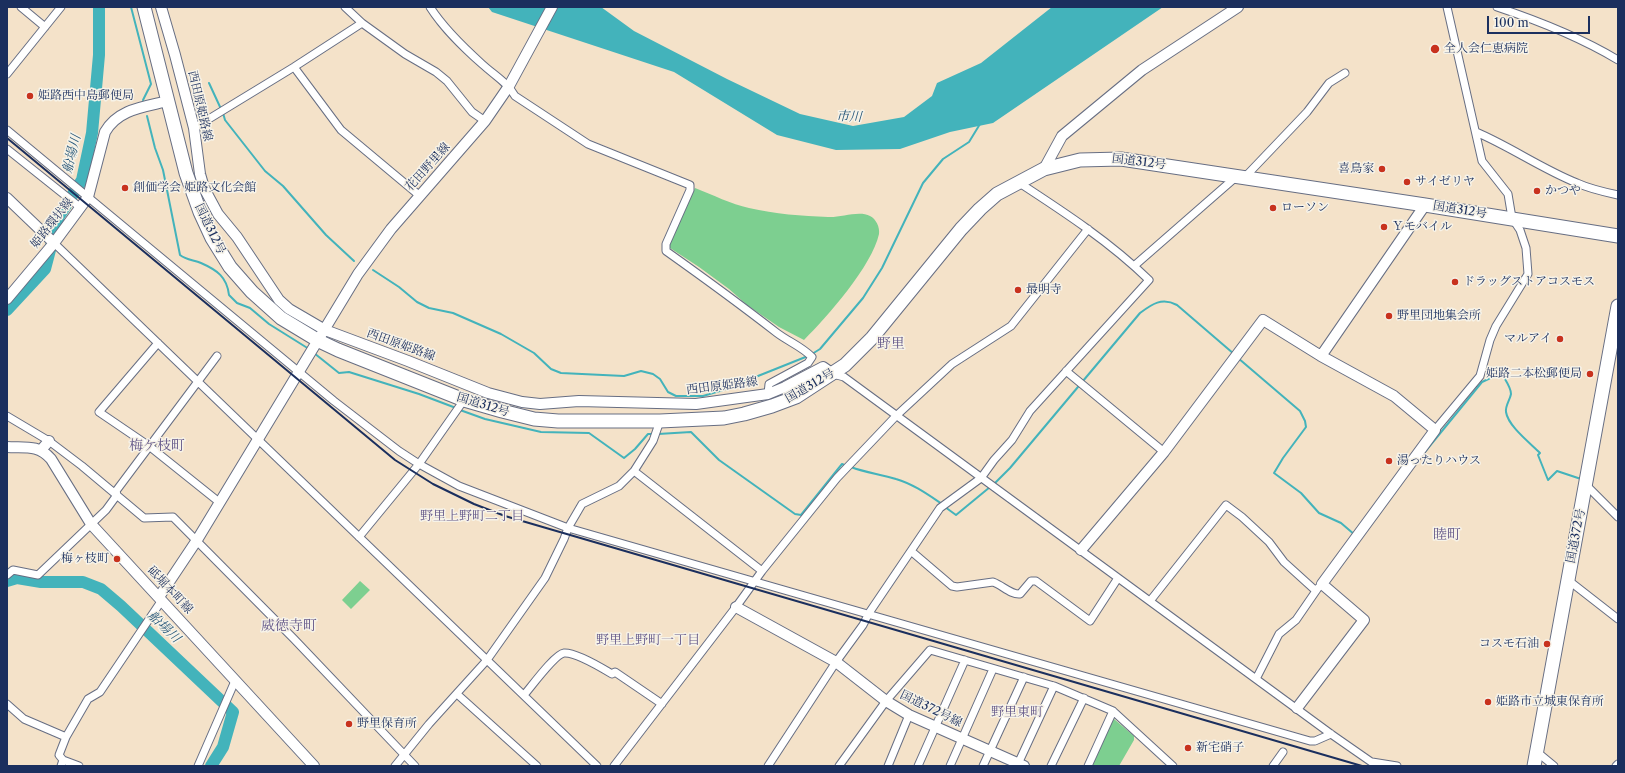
<!DOCTYPE html>
<meta charset="utf-8">
<style>
body{margin:0}
#map{position:relative;width:1625px;height:773px;overflow:hidden;background:#f4e2c9;font-family:"Libre Caslon Text",serif}
canvas{display:block}
.frame{position:absolute;inset:0;border:8px solid #1b2f5e;pointer-events:none}
.scale{position:absolute;left:1487px;top:16px;width:103px;height:18px;box-sizing:border-box;border:2px solid #1b2f5e;border-top:0;padding-left:5px;font-size:12px;line-height:14px;white-space:nowrap;color:#1b2f5e;-webkit-text-stroke:3px #f7f3e8;paint-order:stroke}
</style>
<div id="map">
<canvas width="1625" height="773"></canvas>
<div class="frame"></div>
<div class="scale">100 m</div>
</div>
<script>
const context = document.querySelector('canvas').getContext('2d');
context.lineJoin = 'round';
function fillPath(path, color) { context.fillStyle = color; context.fill(path, 'evenodd'); }
function trace(path, color, width, dash) { context.strokeStyle = color; context.lineWidth = width; context.lineCap = dash ? 'butt' : 'round'; context.setLineDash(dash || []); context.stroke(path); }
function label(font, color, halo, rows, align = 'center') {
  context.font = font + ' "Libre Caslon Text","Noto Serif JP",serif'; context.lineWidth = 3; context.setLineDash([]); context.textBaseline = 'middle'; context.strokeStyle = halo; context.fillStyle = color; for (const [text, x, y, turn = 0] of rows) {
    context.save(); context.translate(x, y); context.rotate((+turn || 0) * Math.PI / 180); context.textAlign = isNaN(turn) ? turn : align; if (halo) context.strokeText(text, 0, 0); context.fillText(text, 0, 0); context.restore();
  }
}
const green = new Path2D(`
 M695 188C713 195 731 204 749 208 775 214 802 216 828 217 840 218 859 210 870 216 876 219 880 227 879 234 872 266 827 317 804 340L779 327 747 305 729 289 699 267 670 248 669 245Z
 M360 581 370 590 351 609 342 600Z
 M1111 719H1114L1134 736V740L1119 766H1090Z`);
const water = new Path2D(`
 M488 7H601L634 31 727 79 800 114 853 126 904 117 932 96 937 83 981 63 1052 7H1163L993 123 950 132 900 149 836 150 777 135 674 72 492 12Z`);
const stream = new Path2D(`
 M131 7 151 84 143 100
 M209 83 221 109
 M223 113 225 120 265 171 283 186 326 235 354 261
 M147 116 155 148 163 170 180 255C186 260 194 260 201 263 217 270 227 277 229 295L237 303 250 308 269 324 309 349
 M373 270 399 287 417 302 429 308 453 313 501 334 534 353 551 369 561 373 624 376 641 371 653 374 660 379 668 392 676 396H703L723 390 808 356
 M314 353 339 373 349 372 419 394 456 408
 M812 354 820 349 863 298 882 268 923 183 943 159 969 142 980 124
 M1238 358 1300 411 1305 421 1306 427 1283 458 1274 473 1301 493 1319 513 1341 523 1355 535
 M460 410 485 419 541 432 589 433 624 458 635 449 648 434H653
 M658 434 691 432 719 460 795 514 801 515 842 464 847 466
 M1424 453 1482 382 1497 375 1502 374C1505 380 1511 387 1511 394 1510 400 1505 406 1506 412 1508 426 1530 443 1540 453L1538 455 1548 480 1557 471 1581 479
 M851 467C866 473 881 474 896 479 913 484 927 494 942 504
 M994 484 1010 468 1140 313C1152 304 1162 297 1177 305L1234 354
 M945 507 956 515 990 487`);
const river = new Path2D(`
 M7 310 45 269 59 216 82 180 92 133 99 55V7
 M7 581 17 578 41 582H83L101 589 121 606 233 712 223 747 211 766`);
const street = new Path2D(`
 M21 7 45 27
 M345 7 362 23 405 54 436 72 447 81 472 112 485 121
 M430 7C444 29 463 47 482 64 494 75 507 82 515 96L588 144 690 185V190L666 244V251C704 278 741 305 777 333 789 342 801 346 812 357L808 363 769 384 768 394
 M1497 7C1539 21 1580 37 1618 60
 M294 67 341 130 420 196
 M7 74 61 7
 M194 128 294 67 362 23
 M7 130 334 401 399 451 419 464 459 486 568 528 1310 741H1315L1331 734
 M1476 132C1511 147 1542 169 1577 183 1590 189 1604 192 1618 195
 M7 149 81 208
 M1245 177 1307 112 1329 83 1345 73
 M54 243 597 766
 M1134 266 1237 176
 M158 343 99 412 149 446 219 502
 M1066 371 1164 452
 M833 374 844 377 1331 734 1377 766
 M7 416 49 441 82 466 144 518 173 517 294 639 415 766
 M1435 430 1480 376 1490 340 1496 326 1528 274 1526 248 1520 230 1512 218 1508 194 1482 161 1447 7
 M634 471 762 571
 M1586 485 1618 517
 M359 537 419 464 464 400
 M911 551 952 586 957 587 993 582C1002 585 1011 595 1020 594L1031 581H1036L1090 621 1118 578
 M7 575 13 570 38 575 106 510 117 495 116 491 217 356
 M1568 580 1618 619
 M1150 601 1226 505 1242 517 1269 542 1284 562 1316 591
 M1256 679 1279 634 1296 620 1318 588
 M457 694 537 766
 M524 695C531 687 555 654 564 653 576 652 602 668 612 674L615 672 662 704
 M7 704 24 719 66 737
 M1537 752 1554 766
 M63 760 79 766
 M1372 762 1397 766
 M61 766 63 760 59 755 66 737 88 699 100 692 162 600
 M198 766 235 681
 M395 766 429 724 487 660 545 578 564 539 568 528 582 504 619 486 634 471 653 441 660 421
 M614 766 736 607 762 571 837 478 896 416 952 364 1011 326 1088 229
 M768 766 836 662 863 625 869 613 940 508 981 478 994 460 1012 440 1030 411 1149 280C1110 242 1064 212 1018 182
 M839 766 886 701 930 650 1054 686 1113 711 1173 766
 M888 766 909 715
 M918 766 965 660
 M950 766 993 669
 M983 766 1024 677
 M1017 766 1054 686
 M1051 766 1084 698
 M1088 766 1113 711
 M1273 766 1283 752
 M1616 766 1618 764`);
const secondary = new Path2D(`
 M161 7 175 55 194 128 200 174 204 188 218 214 237 237 279 300 289 309 325 330 408 361 488 393 522 402 540 404 579 401 696 404 768 394 785 387 823 367 833 374
 M1044 169 1062 136 1142 70 1238 7
 M7 198 54 243
 M7 299 54 243 88 197 105 132C118 109 144 107 168 101
 M1321 356 1425 205
 M7 447C25 448 38 444 51 459L91 524 314 766
 M41 450 49 441
 M1081 550 1164 452 1263 320 1321 356 1394 396 1435 430 1322 584 1364 620 1297 708
 M159 597 197 540 358 274 391 229 485 121 509 86 552 7
 M736 607 836 662 886 701 909 715 1024 766`);
const highway = new Path2D(`
 M144 7 186 173 200 212 212 238 230 267 252 292 281 318 319 341 338 350 464 400 502 411 534 419 558 421H660L724 418 744 414 772 406 796 397 845 365 872 338 961 229 980 209 997 194 1044 169 1080 160 1121 159 1425 205 1618 236
 M1534 766 1618 306`);
const rail = new Path2D(`
 M7 138 395 460 433 484 474 504 505 516 1362 766`);
const markers = [
 [1435,49,5,"#c8321e"],
 [30,96,4,"#c8321e"],
 [1382,169,4,"#c8321e"],
 [1407,182,4,"#c8321e"],
 [125,188,4,"#c8321e"],
 [1537,191,4,"#c8321e"],
 [1273,208,4,"#c8321e"],
 [1384,227,4,"#c8321e"],
 [1455,282,4,"#c8321e"],
 [1018,290,4,"#c8321e"],
 [1389,316,4,"#c8321e"],
 [1560,339,4,"#c8321e"],
 [1590,374,4,"#c8321e"],
 [1389,461,4,"#c8321e"],
 [117,559,4,"#c8321e"],
 [1547,644,4,"#c8321e"],
 [1488,702,4,"#c8321e"],
 [349,724,4,"#c8321e"],
 [1188,748,4,"#c8321e"]
];
const poiNames = [
 ["全人会仁恵病院",1444,49],
 ["姫路西中島郵便局",38,96],
 ["喜鳥家",1374,169,"right"],
 ["サイゼリヤ",1415,182],
 ["創価学会 姫路文化会館",133,188],
 ["かつや",1545,191],
 ["ローソン",1281,208],
 ["Ｙモバイル",1392,227],
 ["ドラッグストアコスモス",1463,282],
 ["最明寺",1026,290],
 ["野里団地集会所",1397,316],
 ["マルアイ",1552,339,"right"],
 ["姫路二本松郵便局",1582,374,"right"],
 ["湯ったりハウス",1397,461],
 ["梅ヶ枝町",109,559,"right"],
 ["コスモ石油",1539,644,"right"],
 ["姫路市立城東保育所",1496,702],
 ["野里保育所",357,724],
 ["新宅硝子",1196,748]
];
const streetNames = [
 ["西田原姫路線",200,106,77],
 ["国道312号",1139,162,7],
 ["花田野里線",428,167,-48],
 ["国道312号",1460,210,9],
 ["姫路環状線",52,223,-52],
 ["国道312号",210,229,64],
 ["西田原姫路線",401,345,20],
 ["西田原姫路線",722,386,-7],
 ["国道312号",810,386,-30],
 ["国道312号",483,405,17],
 ["国道372号",1576,536,-79],
 ["砥堀本町線",170,590,47],
 ["国道372号線",931,709,26]
];
const waterNames = [
 ["市川",849,117,2],
 ["船場川",72,154,-76],
 ["船場川",164,627,44]
];
const neighbourhoodNames = [
 ["野里上野町二丁目",472,516],
 ["野里上野町一丁目",648,640],
 ["野里東町",1017,712]
];
const quarterNames = [
 ["野里",891,344],
 ["梅ケ枝町",157,446],
 ["睦町",1447,535],
 ["威徳寺町",289,626]
];
fillPath(green, '#7dcf90');
fillPath(water, '#43b3bb');
trace(stream, '#43b3bb', 2);
trace(river, '#43b3bb', 12);
trace(street, '#676e83', 9);
trace(secondary, '#676e83', 12);
trace(highway, '#676e83', 15);
trace(street, '#fff', 7);
trace(secondary, '#fff', 10);
trace(highway, '#fff', 13);
trace(rail, '#1b2f5e', 2);
for (const [x, y, r, color] of markers) { const dot = new Path2D(); dot.arc(x, y, r, 0, 2 * Math.PI); context.fillStyle = color; context.fill(dot); trace(dot, '#f7f3e8', 1.5); }
label('12px', '#1b2f5e', '#f7f3e8', poiNames, 'left');
label('12px', '#1b2f5e', '#f7f3e8', streetNames);
label('italic 13px', '#27577a', '#f7f3e8', waterNames);
label('13px', '#645889', '#f7f3e8', neighbourhoodNames);
label('14px', '#645889', '#f7f3e8', quarterNames);
</script>
